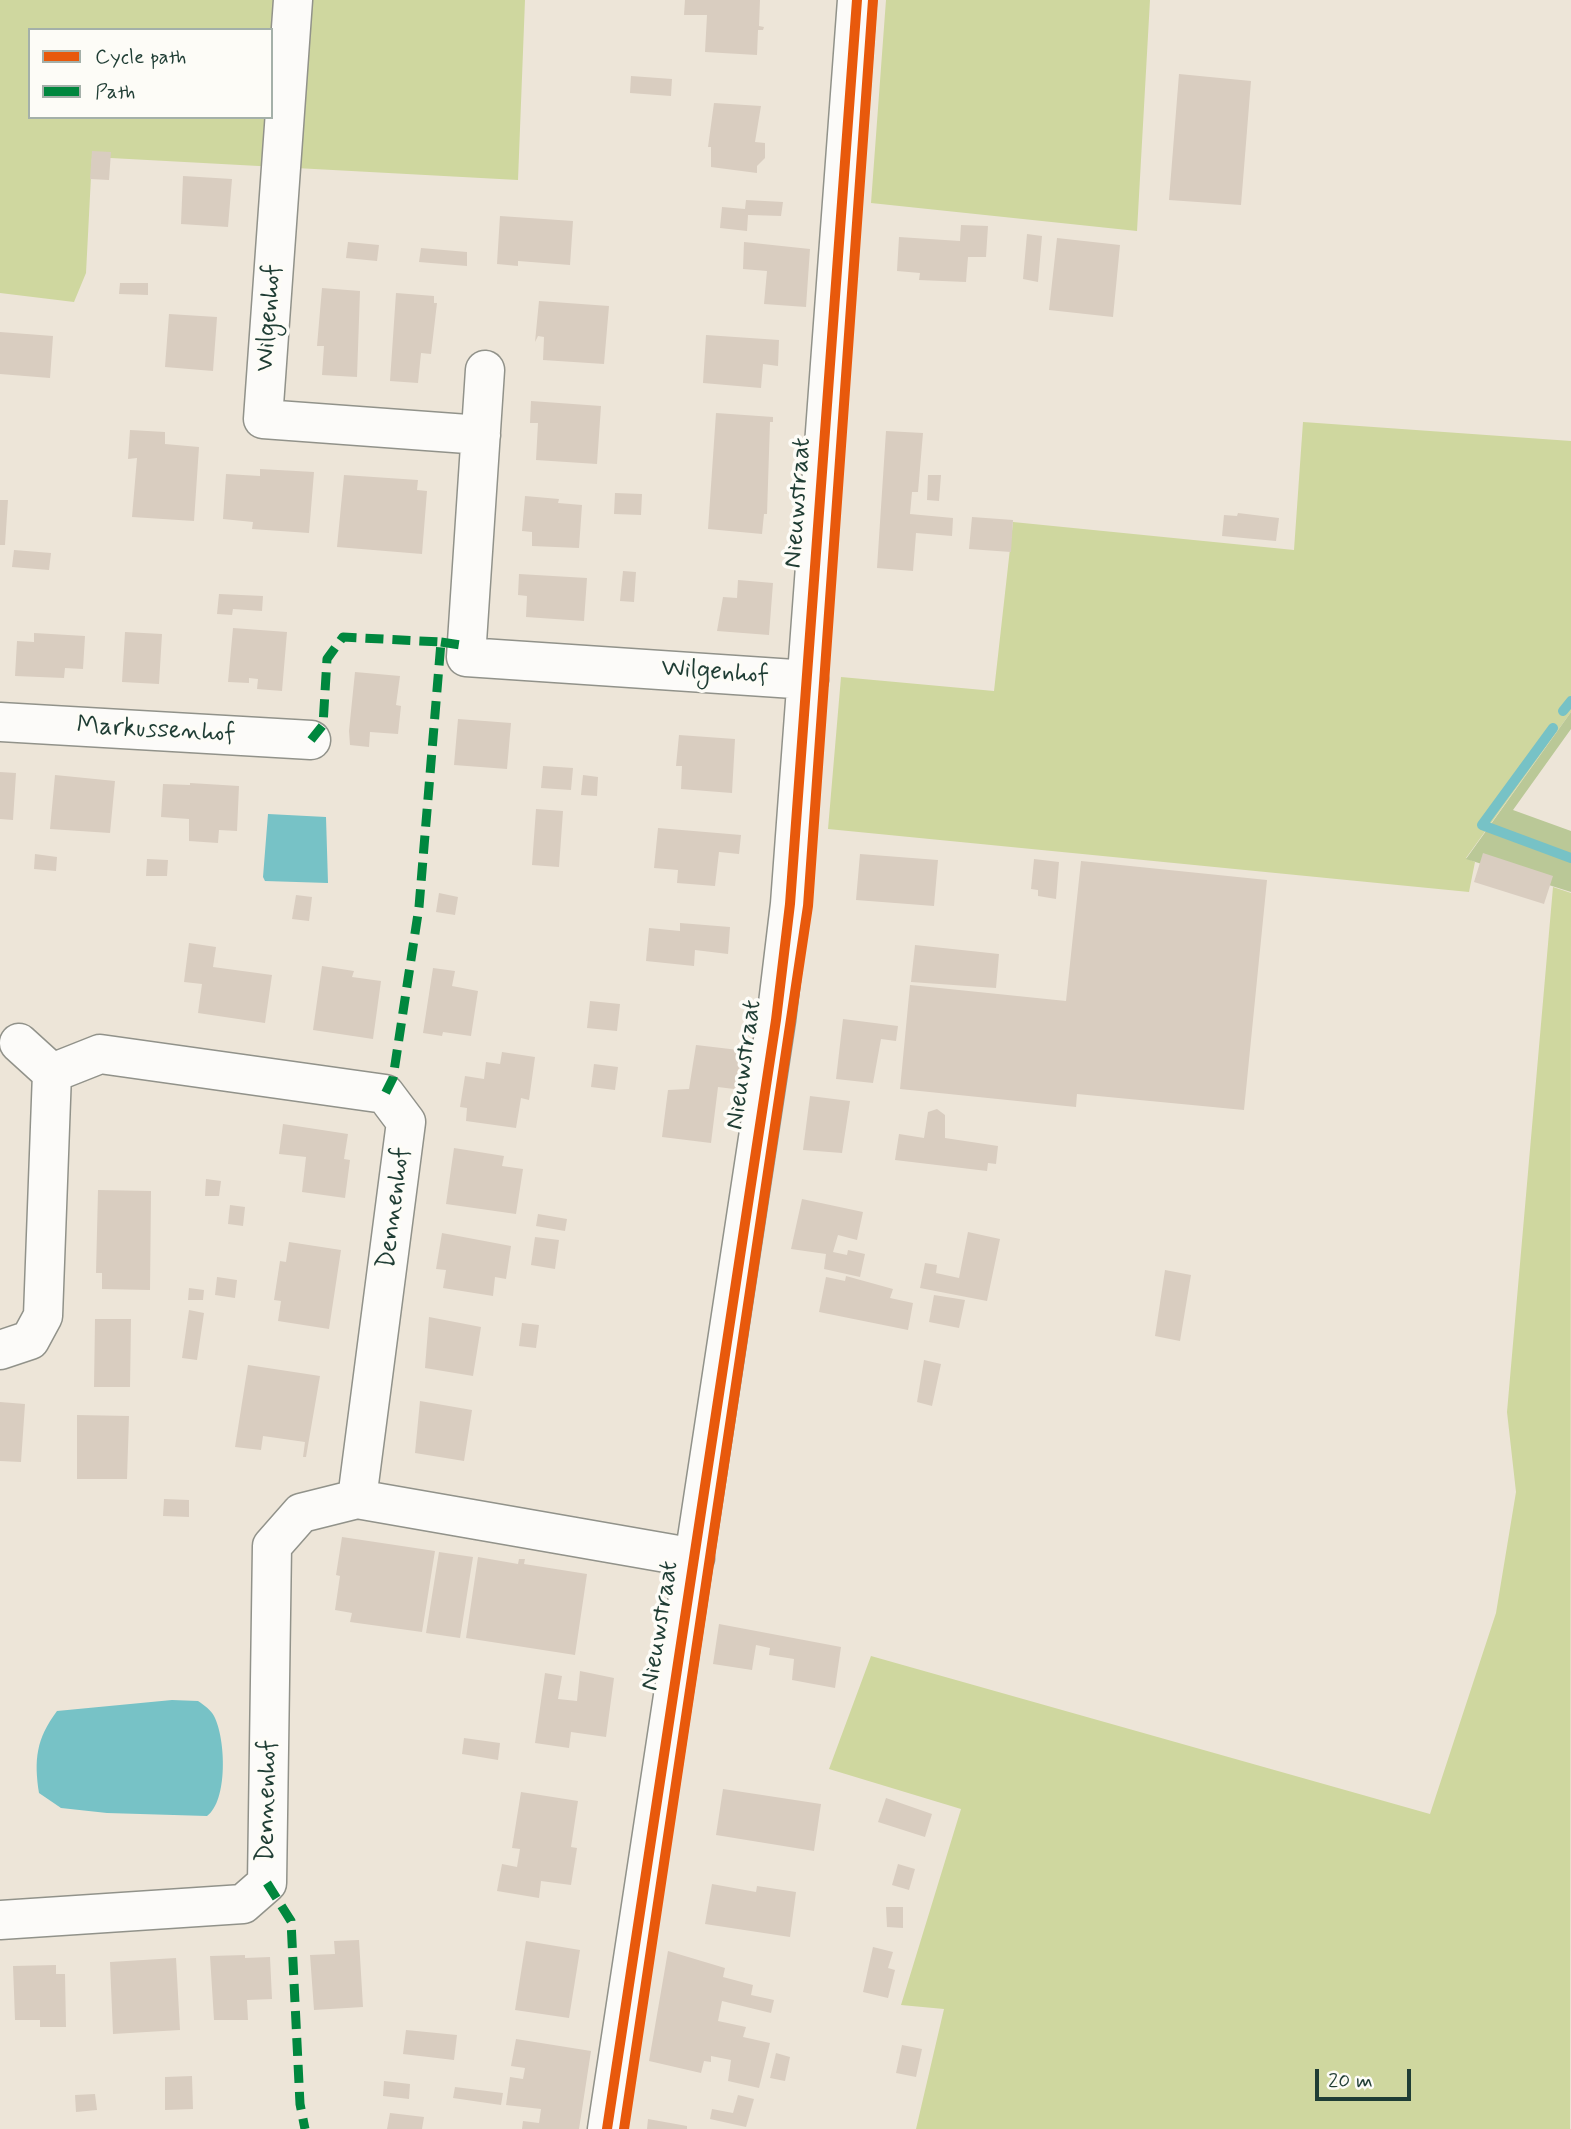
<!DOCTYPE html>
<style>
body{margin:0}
#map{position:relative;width:1571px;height:2129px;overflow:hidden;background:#ede5d8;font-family:Mynerve,sans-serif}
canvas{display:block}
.legend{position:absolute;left:28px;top:28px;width:245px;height:91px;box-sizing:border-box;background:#fdfcf7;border:2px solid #a4b0a9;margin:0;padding:9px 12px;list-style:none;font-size:21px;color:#1f3d34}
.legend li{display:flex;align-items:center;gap:14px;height:35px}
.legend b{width:35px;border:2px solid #a4b0a9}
.scale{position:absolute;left:1315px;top:2069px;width:96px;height:32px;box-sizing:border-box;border:4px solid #1f3d34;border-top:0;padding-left:9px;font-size:21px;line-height:24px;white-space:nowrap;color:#1f3d34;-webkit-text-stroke:5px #fdfcf7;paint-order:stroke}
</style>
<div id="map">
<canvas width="1571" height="2129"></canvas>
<ul class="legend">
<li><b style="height:9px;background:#e8590c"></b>Cycle path</li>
<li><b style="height:9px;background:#00873e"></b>Path</li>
</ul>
<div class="scale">20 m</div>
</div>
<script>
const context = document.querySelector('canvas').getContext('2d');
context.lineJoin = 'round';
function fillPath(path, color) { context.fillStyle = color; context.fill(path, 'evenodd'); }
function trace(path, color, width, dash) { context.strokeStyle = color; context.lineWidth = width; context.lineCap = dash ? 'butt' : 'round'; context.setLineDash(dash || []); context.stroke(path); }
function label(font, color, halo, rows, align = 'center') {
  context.font = font + ' Mynerve,sans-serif'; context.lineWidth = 7; context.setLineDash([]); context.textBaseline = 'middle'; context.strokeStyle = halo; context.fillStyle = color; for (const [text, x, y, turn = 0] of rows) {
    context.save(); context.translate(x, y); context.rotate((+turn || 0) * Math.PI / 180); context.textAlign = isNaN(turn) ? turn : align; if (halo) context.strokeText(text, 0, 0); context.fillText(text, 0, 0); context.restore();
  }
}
const green = new Path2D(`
 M0 0H525L518 180 92 157 86 273 74 302 0 293ZM30 30H271V117H30Z
 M886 0H1150L1137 231 871 203Z
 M1303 422 1571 441V712L1466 858 1475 862 1469 892 828 829 841 677 994 691 1013 522 1294 550Z
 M1553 887 1571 893 1570 2129H916L944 2009 901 2005 961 1809 829 1769 871 1656 1430 1814 1496 1613 1516 1492 1507 1412Z`);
const forest = new Path2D(`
 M1571 712V729L1513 810 1571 831V892L1466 859Z`);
const water = new Path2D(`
 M268 814 326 817 328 883 265 881 263 877Z
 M172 1700 198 1701C204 1705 211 1710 214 1716 226 1739 228 1801 207 1816L107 1813 61 1808 39 1793C34 1760 36 1739 57 1711Z`);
const stream = new Path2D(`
 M1563 711 1571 701
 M1553 728 1482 825 1571 858`);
const building = new Path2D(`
 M685 0H760L759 26 764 27 763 30H758L757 55 705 52 707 15H684Z
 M1179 74 1251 81 1241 205 1169 200Z
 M631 76 672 79 671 96 630 93Z
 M714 103 761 106 755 142 765 143V158L757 166V173L711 167V147H708Z
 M92 151 111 152 109 180 90 179Z
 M183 176 232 179 228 227 181 224Z
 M746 200 783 202 781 216 748 215 747 231 720 228 722 207 745 209Z
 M500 216 573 221 570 265 518 261V266L497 264Z
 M961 225 988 226 986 257H968L966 282 919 280 920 273 897 271 899 237 960 241Z
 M1027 234 1042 236 1038 282 1023 279Z
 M1057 238 1120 245 1113 317 1049 310Z
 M348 242 379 245 377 261 346 258Z
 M744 242 810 249 806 307 764 304 767 271 743 269Z
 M421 248 467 252V266L419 262Z
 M120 283H148V295L119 294Z
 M322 288 360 291 357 377 322 375 324 346H317Z
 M396 293 434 296V303H437L431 354 421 353 418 383 390 381Z
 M539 301 609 306 604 364 543 360 544 337 538 336 535 342Z
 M169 314 217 317 213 371 165 367Z
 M0 332 53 336 50 378 0 374Z
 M706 335 779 340 778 366 763 364 761 388 703 383Z
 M531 401 601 406 597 464 536 460 538 423H530Z
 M716 413 773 417V422H770L767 514H764L762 534 708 529Z
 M130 430 165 432V444L199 447 194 521 132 517 137 458 128 459Z
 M886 431 923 433 918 492H912L910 514 953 518 952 536 916 533 913 571 877 568Z
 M260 469 314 472 309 533 252 529 253 522 223 519 226 474 260 476Z
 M344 475 418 480 417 490 427 491 422 554 337 547Z
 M928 475H941L939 501 927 500Z
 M615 493 642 494 641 515 614 514Z
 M525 496 559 499 558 503 582 505 579 548 532 546V532L522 531Z
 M0 500H8L5 545H0Z
 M1238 513 1279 518 1276 541 1222 536 1224 515 1237 516Z
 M972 517 1013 520 1011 552 969 549Z
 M14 550 51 553 49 570 12 567Z
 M623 571 636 572 634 602 620 601Z
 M519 574 587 578 584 621 526 617 527 596 518 595Z
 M738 580 773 583 769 635 717 631 723 597 737 598Z
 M219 594 263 596 262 611 233 609 232 615 217 614Z
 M233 628 287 632 282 691 257 689 258 679 249 678V683L228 682Z
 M125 632 162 634 159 684 122 682Z
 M34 633 85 636 83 669 65 668 64 678 15 676 17 641 34 642Z
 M355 672 400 676 396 705 401 706 398 734 370 732 369 747 350 745 349 731Z
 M458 719 511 723 507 769 454 765Z
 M679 735 735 739 732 793 681 789 682 766H676Z
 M543 766 573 768 571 790 541 788Z
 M0 772 16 773 13 820 0 819Z
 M55 775 115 781 110 833 50 829Z
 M583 775 598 777 597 796 581 795Z
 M190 783 239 786 237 831 219 830 218 843 189 841V819L161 817 163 784 190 785Z
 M536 809 563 811 559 867 532 865Z
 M658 828 741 835 739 854 719 852 715 886 677 883 678 870 654 868Z
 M1483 853 1553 876 1544 904 1474 882Z
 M35 854 57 857 56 871 34 869Z
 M860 854 938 860 934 906 856 900Z
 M147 859 168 860 167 876H146Z
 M1034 859 1059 862 1056 899 1038 896V890L1031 889Z
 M1081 861 1267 880 1244 1110 1077 1094 1076 1107 900 1089 910 985 1066 1001Z
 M439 893 458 897 455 915 436 912Z
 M296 895 312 897 309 921 292 919Z
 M680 923 730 927 728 954 695 950 694 966 646 961 649 928 680 931Z
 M189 943 216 947 213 967 272 975 265 1023 198 1013 202 984 184 982Z
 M915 945 999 954 996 988 911 982Z
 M322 966 354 971 352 977 381 981 373 1039 313 1030Z
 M433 968 455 971 452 986 478 991 471 1036 443 1032 442 1036 423 1033Z
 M590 1001 620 1004 617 1031 587 1028Z
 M843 1019 898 1026 896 1041 881 1039 873 1083 836 1079Z
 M696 1045 747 1051 742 1090 718 1087 711 1143 662 1137 668 1090 689 1089Z
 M502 1052 535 1057 529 1100 521 1098 516 1128 466 1121 467 1108 460 1107 465 1076 484 1079 486 1062 500 1064Z
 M594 1064 618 1067 615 1090 591 1087Z
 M810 1096 850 1101 842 1153 803 1150Z
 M937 1109 945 1115V1138L998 1146 996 1164 988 1163 987 1171 895 1160 899 1134 924 1138 928 1112Z
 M283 1124 348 1134 344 1159 350 1160 345 1198 302 1192 306 1157 279 1154Z
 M454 1148 504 1156 502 1166 523 1169 516 1214 446 1204Z
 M206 1179 221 1181 219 1196H205Z
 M98 1190 151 1191 150 1290 102 1289V1273H96Z
 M802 1199 863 1212 857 1240 838 1235 833 1252 847 1255 848 1250 865 1254 860 1277 824 1269 826 1254 791 1249Z
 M230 1205 245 1207 243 1226 228 1224Z
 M538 1214 567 1219 565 1231 536 1226Z
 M968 1232 1000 1239 987 1301 920 1288 925 1263 937 1265 936 1273 959 1278Z
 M442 1233 511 1246 506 1279 495 1277 493 1296 443 1288 446 1270 436 1269Z
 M535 1237 559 1240 555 1269 531 1265Z
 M289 1242 341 1250 329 1329 278 1321 281 1301 274 1300 280 1261 286 1262Z
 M1165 1270 1191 1275 1180 1341 1155 1336Z
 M846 1276 893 1289 890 1298 913 1303 908 1330 819 1312 826 1277 845 1281Z
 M217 1277 237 1280 235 1298 215 1295Z
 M189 1288 204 1290 203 1300H188Z
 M934 1295 965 1300 959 1328 929 1322Z
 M189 1310 204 1313 197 1360 182 1358Z
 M429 1317 481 1327 473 1376 425 1368Z
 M95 1319H131L130 1387H94Z
 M522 1323 539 1325 536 1348 519 1346Z
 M924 1360 941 1364 932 1406 917 1402Z
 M248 1365 320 1376 306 1457H303L305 1442 263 1436 261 1450 235 1447Z
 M420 1401 472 1410 464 1461 415 1453Z
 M0 1402 25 1404 21 1462 0 1461Z
 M77 1415 129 1416 127 1479H77Z
 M164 1499 189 1500V1517L163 1516Z
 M342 1537 435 1551 422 1632 350 1622 352 1613 335 1610 340 1576 336 1575Z
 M439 1552 473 1557 460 1638 426 1633Z
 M478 1557 518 1564 519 1559H525L524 1564 587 1574 575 1655 466 1638Z
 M719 1624 841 1647 835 1688 792 1680 794 1659 769 1655 770 1648 756 1645 752 1670 713 1664Z
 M580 1671 614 1678 606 1737 571 1732 569 1748 535 1743 545 1673 562 1676 558 1699 577 1701Z
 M464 1738 500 1743 498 1760 462 1754Z
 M723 1789 821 1804 814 1851 716 1835Z
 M521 1792 578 1801 571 1847 577 1848 571 1885 541 1881 539 1898 497 1891 502 1864 517 1867 520 1849 512 1848Z
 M886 1798 932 1814 925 1837 878 1822Z
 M898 1864 915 1869 909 1890 892 1885Z
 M712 1884 756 1892 757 1886 796 1892 790 1937 705 1924Z
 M886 1907H903V1928L887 1927Z
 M359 1940 363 2007 314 2010 310 1955 335 1954 334 1941Z
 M526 1941 580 1950 569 2018 515 2010Z
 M873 1947 893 1952 888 1968 895 1970 888 1998 863 1992Z
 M668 1951 725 1968 723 1977 753 1985 751 1995 774 2000 771 2013 722 2001 718 2021 746 2027 743 2037 770 2043 759 2088 728 2081 731 2060 711 2056V2062L704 2061 701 2073 649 2061Z
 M245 1955V1958L270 1957 272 1999 247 2000 248 2020H214L210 1956Z
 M176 1958 180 2030 113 2034 110 1962Z
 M56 1965V1974H65L66 2027H40V2020H15L13 1966Z
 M406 2030 457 2035 454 2060 403 2054Z
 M516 2039 591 2051 579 2129H522L523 2121 539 2123 541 2109 506 2105 510 2077 523 2079 525 2068 511 2066Z
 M902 2045 922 2049 916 2077 896 2073Z
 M776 2053 790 2057 785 2081 770 2078Z
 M192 2076 193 2109 165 2110V2077Z
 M384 2081 410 2084 409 2099 383 2096Z
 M455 2087 503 2093 501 2105 453 2098Z
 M95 2094 97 2110 76 2112 75 2095Z
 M738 2095 754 2099 746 2127 710 2119 712 2109 733 2113Z
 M390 2113 424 2117 422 2129H387Z
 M648 2119 687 2126V2129H647Z`);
const minor = new Path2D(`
 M293 0 263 419 481 435
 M485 370 466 657 809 680
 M0 722 311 740
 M19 1043 52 1073
 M0 1350 30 1340 43 1316 52 1073 100 1054 385 1094 406 1122 357 1499
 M0 1920 243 1904 267 1883 272 1546 301 1513 357 1499 695 1558
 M607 2129 776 1020 790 904 857 0`);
const quiet = new Path2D(`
 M441 642 467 646
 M311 740 323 725 327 659 343 637 441 642 419 907 393 1078 385 1094
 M267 1883 291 1921 300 2104 305 2129`);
const cycleway = new Path2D(`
 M607 2129 776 1020 790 904 857 0
 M624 2129 808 906 873 0`);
const streetNames = [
 ["Wilgenhof",270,318,-86],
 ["Nieuwstraat",799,503,-86],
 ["Wilgenhof",715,673,4],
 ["Markussenhof",156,731,3],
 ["Nieuwstraat",745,1065,-82],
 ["Dennenhof",395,1208,-83],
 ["Nieuwstraat",661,1626,-81],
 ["Dennenhof",268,1801,-89]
];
fillPath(green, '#cfd79f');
fillPath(forest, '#bac897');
fillPath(water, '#77c2c6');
trace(stream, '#77c2c6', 10);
fillPath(building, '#d9cdc0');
trace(minor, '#91928a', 41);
trace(minor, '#fcfbf9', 38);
trace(quiet, '#00873e', 9, [18, 9]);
trace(cycleway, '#e8590c', 10);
label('26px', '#1f3d34', '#fdfcf7', streetNames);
</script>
